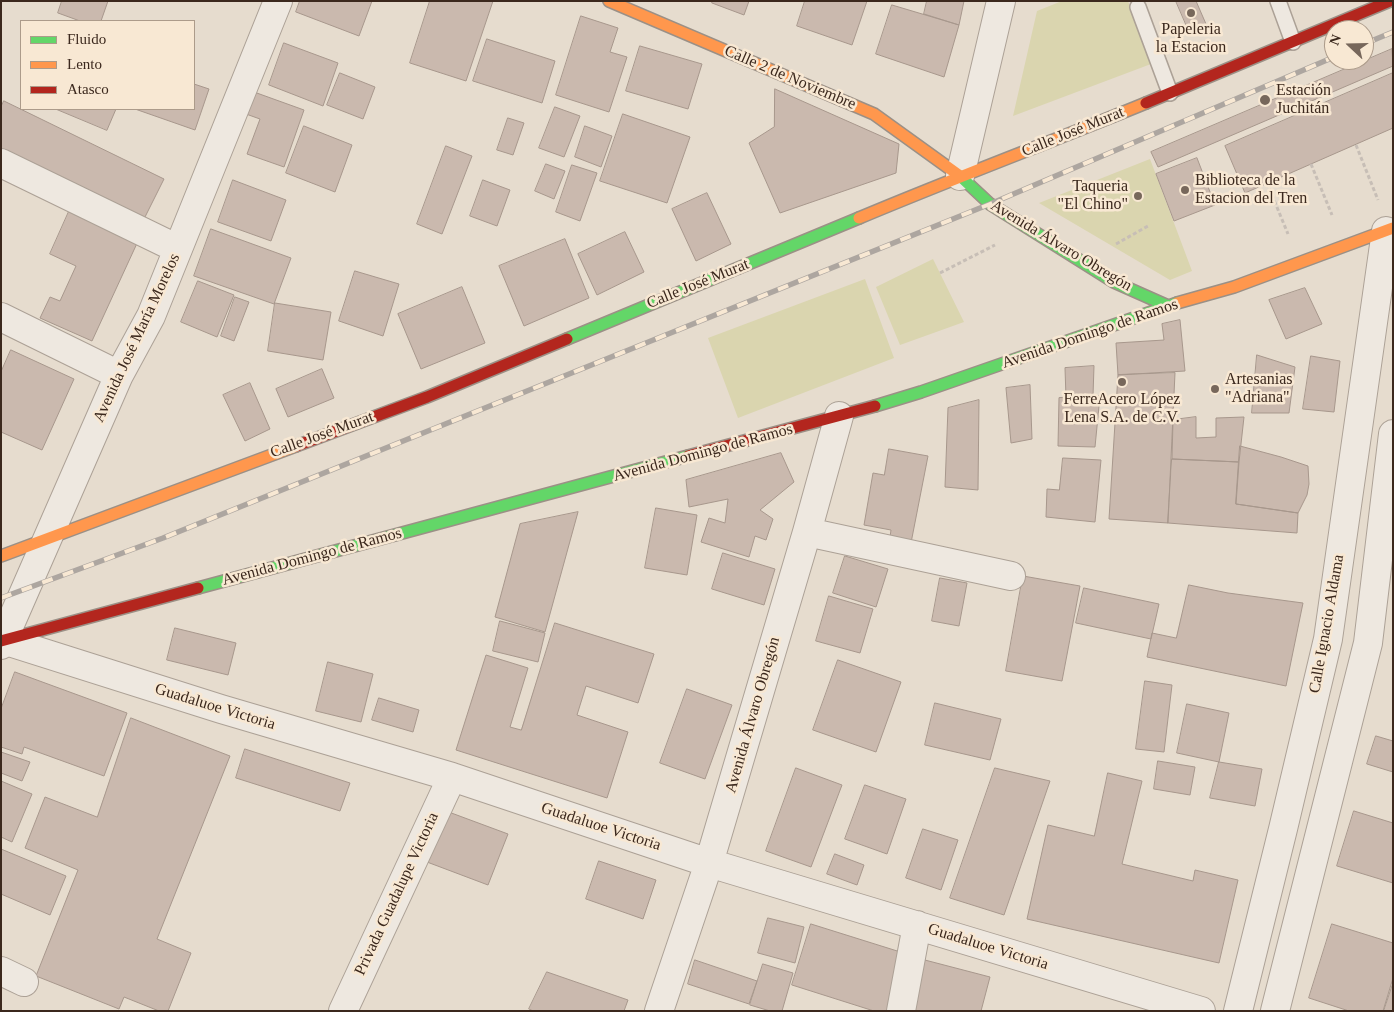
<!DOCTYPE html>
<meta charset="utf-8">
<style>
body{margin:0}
#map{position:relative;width:1394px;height:1012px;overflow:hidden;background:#e6dcce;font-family:"Times New Roman",serif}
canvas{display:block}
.frame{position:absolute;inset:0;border:2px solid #3b281d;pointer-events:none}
.legend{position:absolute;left:20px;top:20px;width:175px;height:90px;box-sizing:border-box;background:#f8e8d3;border:1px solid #ac9b8a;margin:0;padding:6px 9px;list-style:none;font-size:15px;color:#3b281d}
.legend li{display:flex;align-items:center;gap:10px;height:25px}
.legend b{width:25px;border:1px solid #ac9b8a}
.north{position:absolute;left:1324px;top:20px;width:50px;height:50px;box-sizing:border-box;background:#f8e8d3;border:1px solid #ac9b8a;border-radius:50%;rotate:291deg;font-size:14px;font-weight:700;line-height:20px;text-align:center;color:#3b281d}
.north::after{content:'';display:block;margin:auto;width:18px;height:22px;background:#77675b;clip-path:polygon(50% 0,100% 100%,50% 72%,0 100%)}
</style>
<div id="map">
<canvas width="1394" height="1012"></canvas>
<div class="frame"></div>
<ul class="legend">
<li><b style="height:6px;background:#63d668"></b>Fluido</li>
<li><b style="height:6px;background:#ff974d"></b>Lento</li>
<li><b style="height:6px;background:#b3261e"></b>Atasco</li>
</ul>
<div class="north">N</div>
</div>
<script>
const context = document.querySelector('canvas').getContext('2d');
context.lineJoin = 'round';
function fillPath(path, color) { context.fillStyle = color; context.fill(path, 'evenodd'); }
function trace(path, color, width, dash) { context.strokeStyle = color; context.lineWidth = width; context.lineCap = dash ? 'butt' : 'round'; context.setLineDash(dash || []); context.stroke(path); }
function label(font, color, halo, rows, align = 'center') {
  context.font = font + ' "Times New Roman",serif'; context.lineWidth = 5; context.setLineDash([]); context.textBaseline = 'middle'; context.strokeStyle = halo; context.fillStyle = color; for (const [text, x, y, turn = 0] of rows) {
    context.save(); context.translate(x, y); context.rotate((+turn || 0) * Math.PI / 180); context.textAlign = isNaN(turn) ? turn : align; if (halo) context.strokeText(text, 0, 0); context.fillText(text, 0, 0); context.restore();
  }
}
const green = new Path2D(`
 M1062 1H1128L1151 64 1013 116 1037 11Z
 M1150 159 1192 271 1170 280 1039 203Z
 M933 259 964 322 900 345 876 287Z
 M865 279 894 358 738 418 708 338Z`);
const building = new Path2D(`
 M62 1H108L101 21H80L58 13Z
 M300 1H372L359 36 296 12Z
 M430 1H493L466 81 410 63Z
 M713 1H749L744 15 712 3Z
 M805 1H867L852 45 797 26Z
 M927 1H964L959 25 924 14Z
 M1176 1H1196L1206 24 1189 31Z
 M892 5 959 25 944 77 876 54Z
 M581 16 618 28 610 52 627 57 609 112 556 95Z
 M487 39 555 61 542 103 473 81Z
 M284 43 338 63 323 106 269 85Z
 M640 46 702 64 688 109 626 91Z
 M1392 49 1393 66 1158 167 1151 152Z
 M340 73 375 87 363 119 327 105Z
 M1393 73V128L1245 193 1225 146Z
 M194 84 209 89 195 130 135 109H194Z
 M775 89 899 144 896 173 780 213 749 143 774 127Z
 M254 92 304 110 284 167 247 154 260 119 246 114Z
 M4 101 164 179 142 223 1 154V107Z
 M555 107 580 116 564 157 539 148Z
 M56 109H116L107 130Z
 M623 114 690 137 667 203 600 181Z
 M508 118 524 123 513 155 497 150Z
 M304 126 352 145 335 192 286 173Z
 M585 126 612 136 601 167 575 157Z
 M446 146 472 156 442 234 417 224Z
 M1197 158 1215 205 1174 221 1156 174Z
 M546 164 565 171 554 199 535 191Z
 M572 165 597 173 580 221 556 212Z
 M233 180 286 200 271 241 218 222Z
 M483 180 510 190 497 226 470 216Z
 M707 193 731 244 696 261 672 209Z
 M71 207 139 239 92 341 40 318 50 297 60 301 76 266 50 254Z
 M211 229 291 258 274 304 194 276Z
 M625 232 644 272 597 295 578 254Z
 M565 239 589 298 524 326 499 266Z
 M355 271 399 284 383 336 339 321Z
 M198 281 234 295 217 337 181 322Z
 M462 287 485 343 421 369 398 314Z
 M1305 288 1322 324 1286 339 1269 300Z
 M235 297 249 302 234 341 221 336Z
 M275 303 331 312 323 360 268 351Z
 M1180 320 1185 371 1118 375 1116 343 1164 340 1162 324Z
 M11 350 74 379 42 450 1 432V372Z
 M1257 355 1295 367 1289 413H1252Z
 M1311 356 1340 361 1334 412 1303 409Z
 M1094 366 1093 396 1066 398 1065 368Z
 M322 369 334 398 288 417 276 389Z
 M1175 373 1168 523 1109 519 1118 375Z
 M250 383 270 429 245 441 223 395Z
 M1030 385 1032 439 1011 443 1006 388Z
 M1100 396 1095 447 1058 446 1059 398Z
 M979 400 978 490 945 487 948 408Z
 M1196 417V438L1216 437V418L1244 417 1239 462 1172 459 1173 420Z
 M1240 446 1281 457 1308 466 1309 484 1307 495 1298 513 1236 504Z
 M889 449 928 456 910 548 889 544 891 530 864 525 873 473 884 475Z
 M781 453 794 482 760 510 773 519 766 540 755 536 749 557 701 542 709 518 725 523 728 499 689 507 686 480Z
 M1063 458 1101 460 1095 522 1046 517 1047 489 1059 490Z
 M1172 459 1239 462 1236 504 1298 513 1297 533 1168 523Z
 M656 508 697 515 687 575 645 568Z
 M578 512 545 632 495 617 520 524Z
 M723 553 775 569 764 605 712 589Z
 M845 556 888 569 876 607 833 593Z
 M1023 576 1080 586 1062 681 1006 671Z
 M940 578 967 583 959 626 932 621Z
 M1189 585 1228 593 1303 603 1286 686 1147 657 1152 633 1176 638Z
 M1084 588 1159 604 1151 639 1076 623Z
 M829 596 873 609 860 653 816 641Z
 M500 621 545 633 538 662 493 651Z
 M555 623 654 654 638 703 586 686 577 715 628 732 607 798 456 750 486 655 528 668 510 727 521 730Z
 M175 628 236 643 228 675 167 660Z
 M838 660 901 682 876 752 813 730Z
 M328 662 373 674 361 722 316 711Z
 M15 672 127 713 104 776 24 747 22 754 1 747V709Z
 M1145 681 1172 685 1164 752 1136 749Z
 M687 689 732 705 705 779 660 763Z
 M379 698 419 710 413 732 372 720Z
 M935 703 1001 719 990 760 925 745Z
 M1187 704 1229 713 1219 762 1177 753Z
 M131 718 230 756 157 939 191 953 168 1011H159L124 997 119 1009 36 976 78 870 25 848 45 797 97 817Z
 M1376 736 1393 741V772L1367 764Z
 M245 749 350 783 340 811 236 778Z
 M1 752 30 762 22 781 1 773Z
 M1158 761 1195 767 1190 795 1154 789Z
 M1219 762 1262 769 1255 806 1210 798Z
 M796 768 842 785 811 867 766 851Z
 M995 768 1050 781 1004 915 950 898Z
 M1108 773 1142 781 1122 864 1193 881 1195 870 1238 880 1219 963 1027 919 1048 825 1094 836Z
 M1 781 32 794 12 842 1 837Z
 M865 785 906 799 887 854 845 839Z
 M446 811 508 834 488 885 427 862Z
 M1354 811 1393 823V883L1337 866Z
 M923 829 958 840 941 890 906 878Z
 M1 849 66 876 50 915 1 894Z
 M835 854 864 865 857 885 827 874Z
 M599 861 656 880 643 919 586 899Z
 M768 918 804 927 795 963 758 953Z
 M811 924 910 955 893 1011H874L792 985Z
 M1332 924 1393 943V978L1383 1011H1349L1309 998Z
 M921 959 990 977 981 1011H917L908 1008Z
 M695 960 757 981 749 1004 688 984Z
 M763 964 793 973 782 1011H770L750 1005Z
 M547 972 628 1000 624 1011H533L529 1009Z
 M1393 983V1011H1384Z`);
const path = new Path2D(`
 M1356 145 1378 200
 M1311 164 1332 215
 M1267 183 1288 234
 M1116 244 1148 226
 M940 273 995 245`);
const lane = new Path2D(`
 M1278 1 1293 42
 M1138 7 1170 93`);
const street = new Path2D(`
 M1 163 178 249
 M960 176 1001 1
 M1 317 119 375
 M807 532 1011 576
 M3 640 221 709 452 777 709 863 1201 1011
 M1 645 119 375 151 316 278 1
 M1 971 24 982
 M343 1011 452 777
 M659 1011 709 863 807 532 839 416
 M901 1011 917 925
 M1238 1011 1283 829 1328 639 1386 231
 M1275 1011 1368 643 1393 434`);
const fast = new Path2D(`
 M960 176 990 204 1114 282 1168 306
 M567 339 859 218
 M875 406 921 392 1177 303
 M198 588 688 456`);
const slow = new Path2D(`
 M609 1 874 114 960 176
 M859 218C954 178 1051 142 1146 103
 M1177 303 1234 287 1393 228
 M1 556 296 446`);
const jam = new Path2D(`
 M1146 103 1390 1
 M296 446 427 397 567 339
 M688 456 875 406
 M1 641 198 588`);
const rail = new Path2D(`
 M1364 44 1393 32
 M1 598 163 538 990 204 1334 57`);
const markers = [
 [1191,13,5,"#77675b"],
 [1265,100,6,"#77675b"],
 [1185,190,5,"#77675b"],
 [1138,196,5,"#77675b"],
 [1122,382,5,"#77675b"],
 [1215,389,5,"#77675b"]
];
const poiNames = [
 ["Papeleria",1191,30,"center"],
 ["la Estacion",1191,48,"center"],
 ["Estación",1276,91],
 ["Juchitán",1276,109],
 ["Biblioteca de la",1195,181],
 ["Estacion del Tren",1195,199],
 ["Taqueria",1128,187,"right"],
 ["\"El Chino\"",1128,205,"right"],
 ["Artesanias",1225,380],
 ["\"Adriana\"",1225,398],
 ["FerreAcero López",1122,400,"center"],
 ["Lena S.A. de C.V.",1122,418,"center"]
];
const streetNames = [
 ["Calle 2 de Noviembre",790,78,23],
 ["Calle José Murat",1073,132,-22],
 ["Avenida Álvaro Obregón",1061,246,31],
 ["Calle José Murat",698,284,-22],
 ["Avenida Domingo de Ramos",1090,334,-19],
 ["Avenida José María Morelos",137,338,-65],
 ["Calle José Murat",322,435,-20],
 ["Avenida Domingo de Ramos",703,453,-15],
 ["Avenida Domingo de Ramos",312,557,-15],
 ["Calle Ignacio Aldama",1327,624,-80],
 ["Guadaluoe Victoria",215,707,17],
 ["Avenida Álvaro Obregón",753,715,-74],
 ["Guadaluoe Victoria",601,827,18],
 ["Privada Guadalupe Victoria",397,894,-65],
 ["Guadaluoe Victoria",988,947,17]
];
fillPath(green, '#dad5af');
fillPath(building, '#cab9ae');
trace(building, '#a7978c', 1);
trace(lane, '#aca196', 18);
trace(street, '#aca196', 30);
trace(fast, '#9b9086', 14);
trace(slow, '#9b9086', 14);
trace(jam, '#9b9086', 14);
trace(path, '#c7beb6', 3, [4, 2.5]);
trace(lane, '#eee8e0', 15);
trace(street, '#eee8e0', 28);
trace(fast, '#63d668', 11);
trace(slow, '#ff974d', 11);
trace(jam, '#b3261e', 11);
trace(rail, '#ada6a0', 5.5);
trace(rail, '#f8e8d3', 4, [11]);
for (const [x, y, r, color] of markers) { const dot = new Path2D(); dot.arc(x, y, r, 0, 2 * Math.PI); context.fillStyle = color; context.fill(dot); trace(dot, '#f8e8d3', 2); }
label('16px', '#3b281d', '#f8e8d3', poiNames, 'left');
label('16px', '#3b281d', '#f8e8d3', streetNames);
</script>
